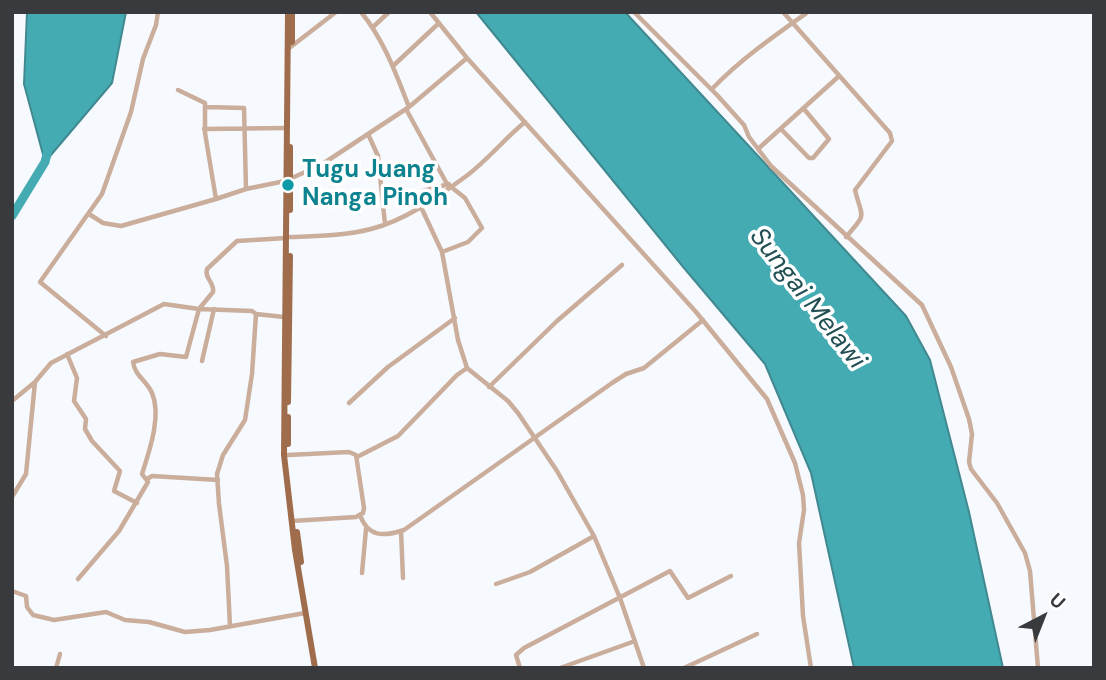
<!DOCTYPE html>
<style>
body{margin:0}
#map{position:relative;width:1106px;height:680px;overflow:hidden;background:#f6f9fe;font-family:"DM Sans",sans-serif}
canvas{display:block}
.frame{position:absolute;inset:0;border:14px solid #393a3d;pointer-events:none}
.north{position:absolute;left:1008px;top:582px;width:70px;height:70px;-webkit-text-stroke:5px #fff;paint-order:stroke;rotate:42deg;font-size:19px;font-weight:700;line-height:28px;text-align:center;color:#393a3d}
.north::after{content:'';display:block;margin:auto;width:24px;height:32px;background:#393a3d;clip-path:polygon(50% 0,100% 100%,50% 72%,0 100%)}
</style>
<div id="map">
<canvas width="1106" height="680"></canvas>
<div class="frame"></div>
<div class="north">U</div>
</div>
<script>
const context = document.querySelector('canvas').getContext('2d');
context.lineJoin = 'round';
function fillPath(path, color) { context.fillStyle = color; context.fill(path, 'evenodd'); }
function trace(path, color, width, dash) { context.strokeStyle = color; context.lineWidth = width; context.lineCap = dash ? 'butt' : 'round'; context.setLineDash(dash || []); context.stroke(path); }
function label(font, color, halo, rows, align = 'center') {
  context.font = font + ' "DM Sans",sans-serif'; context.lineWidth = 7; context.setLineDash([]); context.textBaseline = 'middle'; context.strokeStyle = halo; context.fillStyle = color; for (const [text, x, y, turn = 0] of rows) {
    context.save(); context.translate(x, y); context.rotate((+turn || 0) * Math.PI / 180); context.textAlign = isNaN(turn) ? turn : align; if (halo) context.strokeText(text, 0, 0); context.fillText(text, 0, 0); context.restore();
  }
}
const water = new Path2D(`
 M27 12H126L112 83 45 162 24 84Z
 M476 12H625L906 316 930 360 969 512 1003 668H854L811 473 765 364 684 268Z`);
const river = new Path2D(`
 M12 216 45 162 48 150`);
const street = new Path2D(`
 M361 12C384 40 396 74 409 107
 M430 12 467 58 696 312 767 399 795 463 803 495 804 510 799 543 803 616 811 668
 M634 12 717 95 744 125 749 137 771 166 922 305 951 367 969 419 972 434 969 462 971 469 997 503 1025 553 1030 571 1038 668
 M783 12 890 133 892 141 855 190C862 219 868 212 846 237
 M373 27 389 12
 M288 49 336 12
 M393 66 439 23
 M712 89C741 59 774 36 808 12
 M206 107 244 108 246 189
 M406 109 447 184
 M204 129 286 128
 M781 129 809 158H813L829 139 804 109
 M368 134 378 156 385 224
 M758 149 838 77
 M423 191 449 184
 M216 199 246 189 285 181 321 165 409 107 467 58
 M421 207 442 252 458 340 467 368 508 401 518 413 557 471 594 536 620 598 644 668
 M89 214 103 223 121 226 216 199 205 133V103L178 90
 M290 237C316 236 344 236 371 229 406 220 436 198 465 177 487 161 504 139 525 122
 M442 252 468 242 482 228 465 198 450 186
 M256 314 284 317
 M106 336 40 282 102 194 131 112 143 59 156 25 158 12
 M67 354 77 378 74 401 86 419 85 429 92 441 120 471 114 491 137 503
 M202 361 214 309
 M489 387 557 321 622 265
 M12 401 35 382
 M349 403 388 367 455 318
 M288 455 349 452 356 455 364 508 363 513 356 517 292 521
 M357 457 398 436 457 375 467 368
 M147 479 152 476 218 480
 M12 497 26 474 35 382 51 363 164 304 199 309 252 311 256 314 252 374 245 420 223 455 217 474 219 504 227 566 230 626
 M360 515C368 537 383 537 404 530L612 383 626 374 644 368 703 320
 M401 531 403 578
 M362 573 366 529
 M78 579 119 531 148 482 142 474C149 452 162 416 152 393 147 381 135 376 133 362L160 354 186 357 199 309 213 292C215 283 204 278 207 269L237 241 286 238
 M496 584 530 572 594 536
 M12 591 26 596 27 607 33 615 54 620 106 612 125 620 149 622 185 632 210 630 305 613
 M56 668 60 654
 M520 668 516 655 524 648 670 571 688 598 731 576
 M560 668 635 641
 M684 668 757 634`);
const primary = new Path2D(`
 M288 12 284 455 295 550 315 668
 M292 42V12
 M290 210V147
 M288 402 290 256
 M288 417V444
 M297 532 301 562`);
const markers = [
 [288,185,7,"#0f9aa8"]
];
const cultureNames = [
 ["Tugu Juang",302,171],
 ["Nanga Pinoh",302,199]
];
const waterNames = [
 ["Sungai Melawi",807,299,52]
];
fillPath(water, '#45abb3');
trace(water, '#418990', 2);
trace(river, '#45abb3', 9);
trace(street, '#caad9b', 4.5);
trace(primary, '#9f6d4c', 6);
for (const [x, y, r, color] of markers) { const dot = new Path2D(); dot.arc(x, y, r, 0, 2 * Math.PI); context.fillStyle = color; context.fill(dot); trace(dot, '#fff', 2.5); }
label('bold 24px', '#0d838f', '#fff', cultureNames, 'left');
label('italic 26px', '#235054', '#fff', waterNames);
</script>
